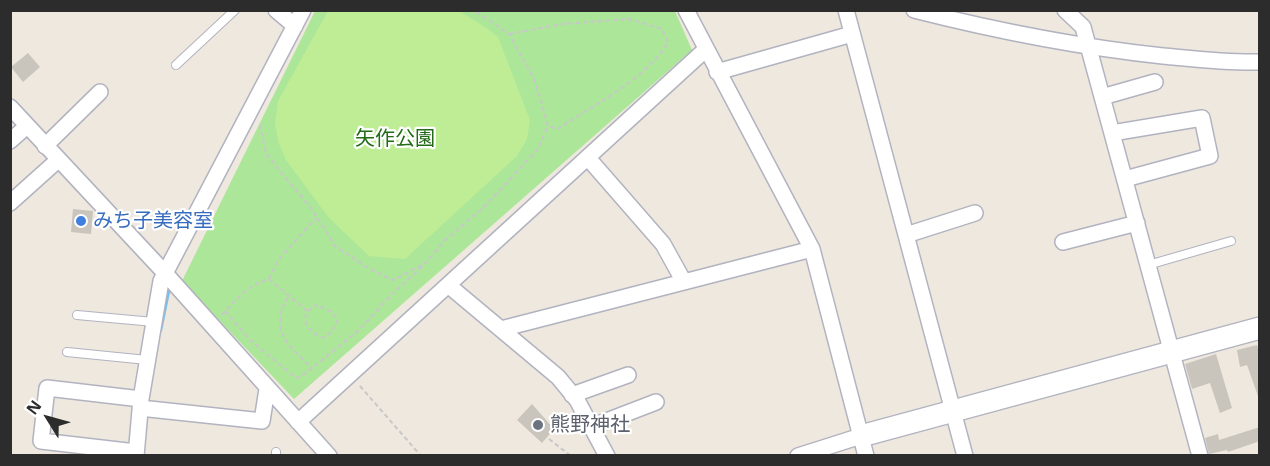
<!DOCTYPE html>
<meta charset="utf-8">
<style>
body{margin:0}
#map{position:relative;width:1270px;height:466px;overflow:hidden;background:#eee8de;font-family:"Noto Sans",sans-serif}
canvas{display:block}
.frame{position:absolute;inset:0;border:12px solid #2c2c2c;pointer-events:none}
.north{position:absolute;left:18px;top:388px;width:60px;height:60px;-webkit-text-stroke:4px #fff;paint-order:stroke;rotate:307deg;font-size:16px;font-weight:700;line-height:24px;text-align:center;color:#2c2c2c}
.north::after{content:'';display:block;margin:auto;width:21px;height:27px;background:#2c2c2c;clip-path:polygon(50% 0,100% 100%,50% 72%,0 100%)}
</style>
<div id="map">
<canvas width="1270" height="466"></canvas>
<div class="frame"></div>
<div class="north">N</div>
</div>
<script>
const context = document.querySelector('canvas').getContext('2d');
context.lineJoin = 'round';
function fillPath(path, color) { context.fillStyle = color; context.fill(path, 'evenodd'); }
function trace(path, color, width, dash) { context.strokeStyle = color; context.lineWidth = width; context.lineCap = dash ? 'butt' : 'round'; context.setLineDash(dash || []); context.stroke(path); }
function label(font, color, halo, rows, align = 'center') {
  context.font = font + ' "Noto Sans","Noto Sans JP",sans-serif'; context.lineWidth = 4.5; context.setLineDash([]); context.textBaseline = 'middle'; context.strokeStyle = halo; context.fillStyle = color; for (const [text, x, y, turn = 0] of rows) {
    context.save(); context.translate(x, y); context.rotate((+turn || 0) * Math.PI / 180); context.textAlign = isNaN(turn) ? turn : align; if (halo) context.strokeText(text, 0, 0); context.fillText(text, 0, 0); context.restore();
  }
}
const green = new Path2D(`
 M315 11H675L692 50 294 399 182 281Z`);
const pitch = new Path2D(`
 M328 11H459L488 29 498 37 530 120 527 139 517 156 405 259 369 256 329 218 286 160 279 144 275 124 278 101Z`);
const stream = new Path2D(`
 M288 10 290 12
 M160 330 168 291`);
const building = new Path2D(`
 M28 53 40 67 23 82 11 67Z
 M73 209 93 211 91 234 71 232Z
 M1257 345 1260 355 1258 396 1247 365 1240 367 1237 350Z
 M1216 354 1232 408 1220 413 1210 383 1192 389 1185 364Z
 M532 404 554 429 542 443 517 420Z
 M1260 427V441L1228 452 1227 450 1209 454 1205 438 1218 434 1219 440Z`);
const path = new Path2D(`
 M509 34 563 24 629 19 662 29 668 43C642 82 596 103 558 129L549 126
 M260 125 266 154 311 208 335 246 368 268 393 280 426 263 444 241 484 207 538 149 548 126 535 81 509 34 474 10
 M269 279 278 260 316 218
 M288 297C268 329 288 346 312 368
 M225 311 251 341 296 378 306 373 360 329 392 294 423 266
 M222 315C236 299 248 285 269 279L307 311C302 326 311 332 324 338L333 330 338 319 330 311 317 305 307 311
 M360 386 421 456
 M549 439 571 456`);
const lane = new Path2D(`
 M176 65 235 10
 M1148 265 1231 241
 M77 315 154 322
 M67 352 147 360
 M276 456V452`);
const street = new Path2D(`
 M276 10 295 26
 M686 10 812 249 866 456
 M846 10 965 456
 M914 10C997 31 1078 47 1163 56 1195 59 1227 63 1260 62
 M1065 10 1083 27 1200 456
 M717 72 852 34
 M1102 97 1155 82
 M10 107 164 272 329 456
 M1112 133 1202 118 1210 156 1125 179
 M10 141 27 126
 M45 146 100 92
 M588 158 663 244 684 282
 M10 203 58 160
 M906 235 975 213
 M1063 242 1137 223
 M448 285 558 377 577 400 607 456
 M501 329 812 249
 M572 395 628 375
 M140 408 262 421 267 389
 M298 422 705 50
 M591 427 656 402
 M136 452 41 441 47 388 141 399
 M136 456 141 399 161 281 303 10
 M798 456 861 436`);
const secondary = new Path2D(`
 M861 436 1260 328`);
const markers = [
 [81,221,6,"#3f7fe0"],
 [538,425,6,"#6b7280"]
];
const parkNames = [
 ["矢作公園",395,139]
];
const shopNames = [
 ["みち子美容室",93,221]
];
const worshipNames = [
 ["熊野神社",550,425]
];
fillPath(green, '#ace699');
fillPath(pitch, '#bfed95');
trace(stream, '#6fc3f2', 4.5);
fillPath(building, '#c9c5bd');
trace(lane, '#b2b3c0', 10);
trace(street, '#b2b3c0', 18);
trace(secondary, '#b2b3c0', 24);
trace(path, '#c8c8c8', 2, [4.5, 3]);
trace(lane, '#fff', 8);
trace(street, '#fff', 15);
trace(secondary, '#fff', 21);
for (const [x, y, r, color] of markers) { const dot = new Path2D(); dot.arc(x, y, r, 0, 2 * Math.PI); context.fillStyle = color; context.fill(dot); trace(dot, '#fff', 2); }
label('20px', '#226c18', '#fff', parkNames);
label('20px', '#366cbe', '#fff', shopNames, 'left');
label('20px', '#5b616d', '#fff', worshipNames, 'left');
</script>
